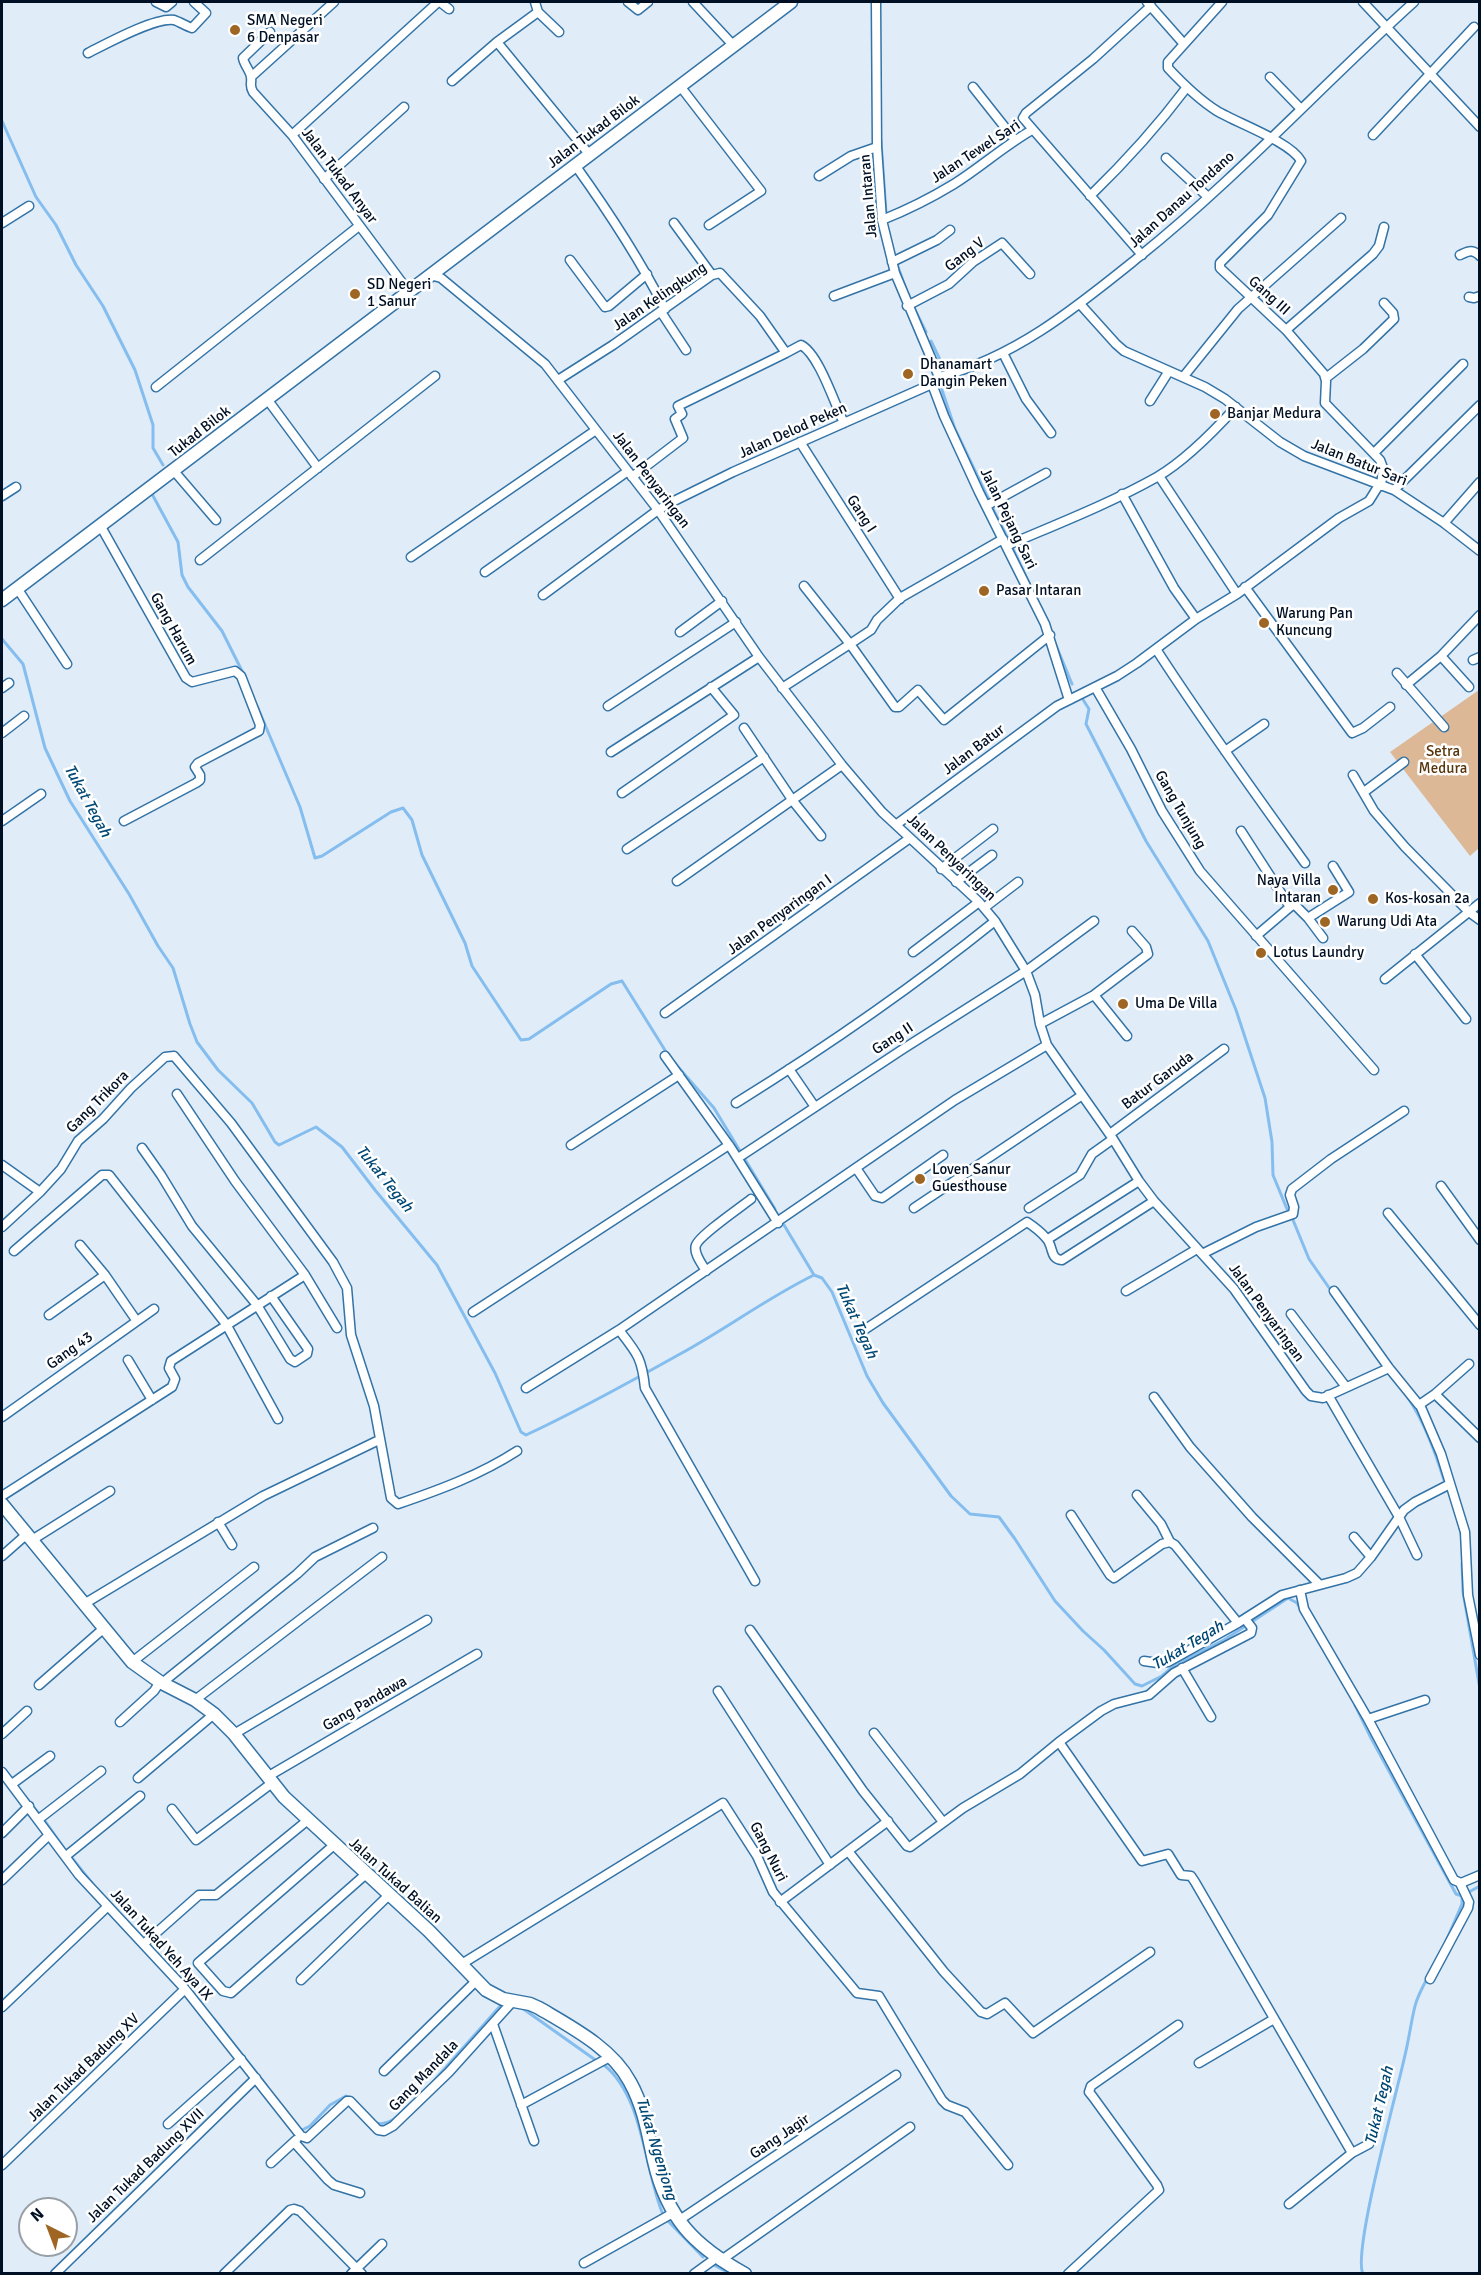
<!DOCTYPE html>
<style>
body{margin:0}
#map{position:relative;width:1481px;height:2275px;overflow:hidden;background:#e0edf8;font-family:Signika,sans-serif}
canvas{display:block}
.frame{position:absolute;inset:0;border:3px solid #001024;pointer-events:none}
.north{position:absolute;left:18px;top:2197px;width:60px;height:60px;box-sizing:border-box;background:#fff;border:2px solid #999fa7;border-radius:50%;rotate:318deg;font-size:16px;font-weight:700;line-height:24px;text-align:center;color:#001024}
.north::after{content:'';display:block;margin:auto;width:21px;height:27px;background:#9e6523;clip-path:polygon(50% 0,100% 100%,50% 72%,0 100%)}
</style>
<div id="map">
<canvas width="1481" height="2275"></canvas>
<div class="frame"></div>
<div class="north">N</div>
</div>
<script>
const context = document.querySelector('canvas').getContext('2d');
context.lineJoin = 'round';
function fillPath(path, color) { context.fillStyle = color; context.fill(path, 'evenodd'); }
function trace(path, color, width, dash) { context.strokeStyle = color; context.lineWidth = width; context.lineCap = dash ? 'butt' : 'round'; context.setLineDash(dash || []); context.stroke(path); }
function label(font, color, halo, rows, align = 'center') {
  context.font = font + ' Signika,sans-serif'; context.lineWidth = 5; context.setLineDash([]); context.textBaseline = 'middle'; context.strokeStyle = halo; context.fillStyle = color; for (const [text, x, y, turn = 0] of rows) {
    context.save(); context.translate(x, y); context.rotate((+turn || 0) * Math.PI / 180); context.textAlign = isNaN(turn) ? turn : align; if (halo) context.strokeText(text, 0, 0); context.fillText(text, 0, 0); context.restore();
  }
}
const green = new Path2D(`
 M1479 690V848L1470 856 1390 752Z`);
const stream = new Path2D(`
 M2 121 36 197 56 225 76 265 103 306 135 370 153 425V448L163 465
 M881 141 886 213
 M897 264 906 289
 M913 306 926 332
 M931 341 943 366
 M939 381 955 429 988 498
 M164 484 152 494 178 542 182 575 188 587 222 631 244 675
 M991 505 1009 541
 M1013 549 1029 583
 M1053 638 1072 684
 M2 639 23 664 45 748 70 801 129 894 158 946 173 968 190 1024 197 1042 218 1070 252 1103 275 1142 279 1145 316 1127 342 1147 375 1190 437 1265 495 1373 521 1432 526 1435C578 1411 630 1382 680 1354 726 1329 767 1298 814 1275L822 1278 832 1292 867 1376 883 1403 951 1496 970 1514 999 1517 1015 1539 1055 1601 1083 1631 1104 1650 1135 1684 1142 1686 1162 1676 1176 1664 1224 1640 1288 1598 1297 1603 1301 1610
 M1080 695 1089 709 1086 724 1146 841 1208 941 1236 1010 1265 1098 1272 1142 1273 1175 1287 1209
 M257 706 300 807 315 858 322 856 391 812 403 808 412 820 422 855 465 943 472 966 521 1040 529 1039 611 984 622 981 668 1055
 M672 1060 714 1108 775 1209
 M1293 1220 1309 1259 1332 1292
 M784 1225 814 1275
 M1408 1398C1425 1423 1435 1452 1444 1480
 M1459 1524 1462 1538
 M1462 1563 1463 1592 1480 1689
 M1355 1705 1371 1738 1456 1894 1462 1896
 M24 1795 40 1815
 M45 1821 66 1851
 M72 1858 92 1883
 M1467 1893 1480 1886
 M1447 1939 1462 1904V1896
 M522 2008 594 2059
 M214 2019 266 2085
 M604 2065C643 2096 644 2167 662 2212
 M432 2083 502 2004H504
 M376 2123C391 2127 400 2113 410 2104
 M298 2128 302 2130 310 2126 330 2105 346 2096 350 2098
 M668 2221 703 2257
 M712 2264 731 2274
 M1363 2274C1352 2252 1398 2089 1405 2055 1409 2039 1411 2022 1415 2006 1418 1995 1423 1986 1428 1977`);
const street = new Path2D(`
 M156 2 166 7 172 2
 M535 2 538 12 559 32
 M628 2 638 10 648 2
 M693 2 733 45
 M876 2 877 147 882 220 895 273 939 377
 M1147 2 1184 44
 M1222 2 1168 62V68C1183 84 1198 99 1217 111 1237 123 1291 142 1301 161L1268 215 1220 263V268L1286 330 1324 374 1326 381 1325 403 1380 460 1383 468 1381 486
 M1363 2 1480 127
 M270 32 243 58C244 65 250 70 251 77 252 84 249 85 253 92L292 135 409 292
 M497 42 589 154
 M88 53C106 44 155 17 174 20 180 22 186 26 192 28L206 13 194 2
 M251 77 334 2
 M1270 77 1301 109
 M452 81 497 42 538 12
 M680 86 761 191 709 225
 M973 87 1015 140
 M292 135 437 3 440 2 449 9
 M1373 135 1474 27
 M1166 158 1208 197
 M575 165C608 211 639 258 665 309
 M819 176 851 156 877 147
 M324 179 404 107
 M1090 196C1125 162 1157 127 1187 87
 M882 220C907 210 931 198 954 184 981 167 1004 146 1032 130
 M2 223 29 206
 M674 223 712 275
 M1142 255 1023 118 1026 113 1093 59 1151 6
 M1460 255C1469 251 1472 249 1480 256
 M570 260 605 307 609 306 647 274
 M892 262 937 240 950 230
 M430 275 441 278 545 364 658 510 759 657 842 765 882 812 979 902 995 921 1026 971 1035 995 1040 1024 1047 1045 1113 1139 1139 1181 1154 1201 1234 1289 1306 1391 1311 1396 1323 1398 1389 1368
 M834 296 895 273
 M1469 297 1474 298 1480 296
 M1080 304 1116 344 1124 351 1205 387 1225 399 1280 442 1304 456 1394 490 1444 523 1480 551
 M907 306 949 284 973 262 1002 243 1030 274
 M661 312 686 350
 M1286 330 1373 254 1379 246 1384 227
 M1003 353 1026 399 1051 433
 M1184 376 1238 309 1341 218
 M939 377C1017 357 1079 305 1140 256 1237 178 1322 85 1414 2
 M1326 378 1363 349 1394 319 1393 313 1384 303
 M558 380 613 345 712 275 720 273 760 316 786 353 801 345C819 354 835 405 844 423
 M932 384 944 416 979 492 1045 624 1069 700
 M156 387 359 226
 M267 399 318 468
 M1150 401 1169 371
 M800 442 900 599
 M1374 453 1463 364
 M174 471 216 520
 M1159 476 1237 594
 M632 477 683 438 675 419 682 414 678 406 786 353
 M1394 490 1480 405
 M1122 494 1174 588 1196 619
 M2 496 16 487
 M986 506 1046 473
 M1444 523 1480 482
 M100 525 186 678 192 682 235 671 241 676 260 725 259 731 255 733 198 763 195 767 200 775V780L196 783 124 821
 M1006 546C1057 524 1109 504 1157 477 1183 462 1215 430 1236 407
 M411 557 596 430
 M200 560 435 376
 M485 572 628 471
 M804 586 850 644 871 630 877 620 900 598 1003 539
 M1245 587 1352 733 1363 728 1390 707
 M17 588 67 664
 M543 595 658 510 676 500 733 472 932 384 939 377
 M680 632 722 601
 M1156 649C1203 722 1254 792 1305 863
 M1441 656 1469 687
 M1473 660 1480 657
 M1397 673 1444 727
 M1406 685 1441 656 1480 615
 M1095 687 1131 749 1162 811 1200 871 1374 1070
 M2 688 9 683
 M782 688 850 644 895 707H899L918 690 944 720 1050 635
 M608 706 736 622
 M744 728 793 801 821 836
 M2 733 24 716
 M1225 751 1264 724
 M611 752 759 657
 M1353 775 1374 811 1405 847 1469 912 1480 920
 M1364 792 1404 762
 M622 793 734 715 711 687
 M2 821 41 794
 M897 824 1057 706 1117 676 1137 663 1196 619 1237 594 1339 518 1369 501 1379 485
 M1241 831 1290 907 1256 936
 M627 849 764 757
 M941 869 993 829
 M677 881 842 765
 M956 882 992 855
 M1290 907 1294 904 1308 918 1323 938
 M984 908 1018 882
 M1308 918 1349 892 1333 866
 M913 952 979 902
 M1415 954 1466 1019
 M1385 979 1480 903
 M1094 995 1127 1036
 M665 1013 910 838
 M1040 1024 1094 995 1148 954 1146 947 1132 931
 M665 1056 731 1148 778 1223
 M789 1069 815 1107
 M177 1094 235 1181 305 1275 337 1328
 M736 1103C826 1047 913 987 995 921
 M1110 1134 1224 1049
 M571 1145 679 1075
 M142 1148 161 1175 192 1226 257 1305 290 1359 295 1362 307 1354 308 1349 271 1296
 M738 1158 903 1049 1026 971 1094 921
 M2 1165 40 1192
 M856 1168 875 1196 882 1198 943 1155
 M1441 1186 1480 1240
 M914 1208 1081 1096
 M1029 1208 1080 1175 1092 1154 1113 1139
 M1388 1213 1480 1325
 M2 1227 40 1192 61 1169 78 1141 103 1119 131 1088 165 1057 174 1056 231 1123 333 1262 347 1288 351 1335 374 1406 391 1498 398 1504C439 1490 480 1475 517 1451
 M1048 1239 1139 1181
 M80 1245 105 1275 136 1320
 M14 1251 102 1175H109L226 1324 278 1419
 M1202 1254 1256 1227 1293 1214 1294 1207 1290 1195 1292 1189 1331 1159 1404 1111
 M706 1271C702 1264 693 1253 696 1245 700 1235 741 1207 751 1199
 M1126 1291 1197 1249
 M1334 1291 1389 1368 1419 1405 1435 1394 1469 1364
 M473 1312 729 1145
 M1291 1314 1346 1387
 M49 1315 105 1275
 M619 1330C637 1353 642 1358 645 1388L755 1581
 M861 1332 1027 1222C1033 1226 1041 1232 1046 1238 1054 1246 1049 1259 1062 1260L1154 1201
 M128 1360 152 1400
 M526 1388 619 1330 955 1100 1047 1045
 M1435 1394 1480 1438
 M1328 1395 1399 1517 1417 1555
 M1154 1397 1190 1447 1252 1517 1319 1584
 M1420 1405 1441 1454 1465 1532 1468 1595 1480 1655
 M2 1417 154 1309
 M1137 1495 1161 1524 1170 1542
 M2 1496 172 1387 175 1379 169 1368 171 1361 305 1275
 M1071 1515 1110 1575 1114 1578 1162 1544 1170 1542 1175 1545 1238 1623
 M218 1522 232 1545
 M1354 1537 1371 1557
 M32 1540 110 1491
 M2 1556 27 1534
 M1300 1590 1304 1609 1368 1719 1454 1880 1461 1883 1480 1875
 M84 1604 263 1496 379 1440
 M750 1630 863 1791 907 1846 910 1847 963 1808 1020 1774 1059 1742 1101 1711 1114 1704 1149 1695 1174 1673 1251 1633 1252 1628 1245 1619
 M1144 1661 1158 1663 1168 1662 1238 1623 1282 1595 1346 1578 1357 1573 1371 1557 1404 1510 1415 1502 1450 1484
 M132 1662 254 1567
 M1182 1668 1211 1717
 M162 1683 297 1574 315 1557 373 1528
 M39 1685 103 1629
 M718 1691 830 1865
 M195 1700 382 1557
 M1368 1719 1425 1700
 M120 1722 154 1691 160 1682
 M874 1733 943 1822
 M2 1734 27 1711
 M234 1734 427 1620
 M1059 1742 1142 1861 1168 1854 1181 1875 1191 1876 1195 1882 1352 2153
 M2 1772 79 1875 185 1989 301 2136
 M267 1777 477 1654
 M138 1778 214 1714
 M12 1784 50 1756
 M172 1809 196 1840 272 1783
 M39 1819 101 1771
 M2 1833 29 1806
 M334 1845 198 1963 223 1991 231 1993 366 1874
 M848 1851 944 1972 981 2012 987 2014 1005 2003 1033 2033 1150 1952
 M66 1856 140 1796
 M2 1880 49 1835
 M780 1902 888 1821
 M147 1941 199 1895H216L308 1820
 M460 1965 723 1803 757 1856 773 1892 857 1993 879 1996 942 2100 947 2105 965 2112 1008 2165
 M1430 1979 1468 1908 1469 1902 1460 1883
 M301 1980 389 1895
 M2 2007 107 1907
 M493 2024 534 2141
 M1199 2063 1274 2019
 M384 2071 476 1981
 M521 2105 610 2057
 M168 2124 241 2059
 M301 2136 307 2138 347 2101H350L378 2130 384 2131 393 2126 449 2072 513 2001
 M294 2142 328 2180 334 2185 360 2193
 M271 2163 296 2140
 M2 2165 185 1989
 M1289 2204 1352 2153 1369 2144
 M678 2221 896 2075
 M720 2261 910 2127
 M584 2263 673 2213
 M55 2274 256 2078
 M224 2274 290 2210 294 2209 300 2211 362 2274
 M351 2274 382 2244
 M694 2274 716 2258
 M1068 2274 1159 2190 1157 2185 1093 2097 1089 2092 1091 2086 1178 2025`);
const secondary = new Path2D(`
 M2 600 791 2
 M2 1504 132 1662 160 1682 195 1700 214 1714 234 1734 284 1797 429 1931 486 1990 503 1999 530 2004 539 2008C571 2027 612 2048 630 2082 644 2107 648 2134 654 2161 667 2218 694 2246 745 2274`);
const markers = [
 [235,30,6,"#9e6523"],
 [355,294,6,"#9e6523"],
 [908,374,6,"#9e6523"],
 [1215,414,6,"#9e6523"],
 [984,591,6,"#9e6523"],
 [1264,623,6,"#9e6523"],
 [1333,890,6,"#9e6523"],
 [1373,899,6,"#9e6523"],
 [1325,922,6,"#9e6523"],
 [1261,953,6,"#9e6523"],
 [1123,1004,6,"#9e6523"],
 [920,1179,6,"#9e6523"]
];
const poiNames = [
 ["SMA Negeri",247,21],
 ["6 Denpasar",247,38],
 ["SD Negeri",367,285],
 ["1 Sanur",367,302],
 ["Dhanamart",920,365],
 ["Dangin Peken",920,382],
 ["Banjar Medura",1227,414],
 ["Pasar Intaran",996,591],
 ["Warung Pan",1276,614],
 ["Kuncung",1276,631],
 ["Naya Villa",1321,881,"right"],
 ["Intaran",1321,898,"right"],
 ["Kos-kosan 2a",1385,899],
 ["Warung Udi Ata",1337,922],
 ["Lotus Laundry",1273,953],
 ["Uma De Villa",1135,1004],
 ["Loven Sanur",932,1170],
 ["Guesthouse",932,1187]
];
const streetNames = [
 ["Jalan Tukad Bilok",594,132,-37],
 ["Jalan Tewel Sari",976,152,-33],
 ["Jalan Tukad Anyar",339,176,53],
 ["Jalan Intaran",869,196,-95],
 ["Jalan Danau Tondano",1182,200,-42],
 ["Gang V",965,255,-38],
 ["Gang III",1269,296,42],
 ["Jalan Kelingkung",660,297,-34],
 ["Jalan Delod Peken",793,431,-24],
 ["Tukad Bilok",200,432,-38],
 ["Jalan Batur Sari",1359,463,22],
 ["Jalan Penyaringan",651,480,53],
 ["Gang I",861,514,57],
 ["Jalan Pejang Sari",1008,519,64],
 ["Gang Harum",173,629,61],
 ["Jalan Batur",974,750,-37],
 ["Gang Tunjung",1180,810,60],
 ["Jalan Penyaringan",951,858,44],
 ["Jalan Penyaringan I",780,915,-36],
 ["Gang II",893,1039,-33],
 ["Batur Garuda",1158,1081,-37],
 ["Gang Trikora",98,1102,-45],
 ["Jalan Penyaringan",1266,1313,54],
 ["Gang 43",70,1351,-36],
 ["Gang Pandawa",365,1704,-30],
 ["Gang Nuri",768,1852,63],
 ["Jalan Tukad Balian",395,1881,42],
 ["Jalan Tukad Yeh Aya IX",161,1945,48],
 ["Jalan Tukad Badung XV",84,2068,-44],
 ["Gang Mandala",424,2076,-46],
 ["Gang Jagir",780,2137,-34],
 ["Jalan Tukad Badung XVII",146,2166,-44]
];
const parkNames = [
 ["Setra",1443,752],
 ["Medura",1443,769]
];
const waterNames = [
 ["Tukat Tegah",87,801,61],
 ["Tukat Tegah",384,1179,51],
 ["Tukat Tegah",856,1321,66],
 ["Tukat Tegah",1188,1646,-31],
 ["Tukat Tegah",1380,2106,-77],
 ["Tukat Ngenjong",656,2149,73]
];
fillPath(green, '#dcb897');
trace(stream, '#84bdee', 3);
trace(street, '#3373a6', 11);
trace(secondary, '#3373a6', 15);
trace(street, '#fff', 8);
trace(secondary, '#fff', 12);
for (const [x, y, r, color] of markers) { const dot = new Path2D(); dot.arc(x, y, r, 0, 2 * Math.PI); context.fillStyle = color; context.fill(dot); trace(dot, '#fff', 2); }
label('15px', '#001024', '#fff', poiNames, 'left');
label('15px', '#001024', '#fff', streetNames);
label('15px', '#57340a', '#fff', parkNames);
label('italic 16px', '#014875', '#fff', waterNames);
</script>
